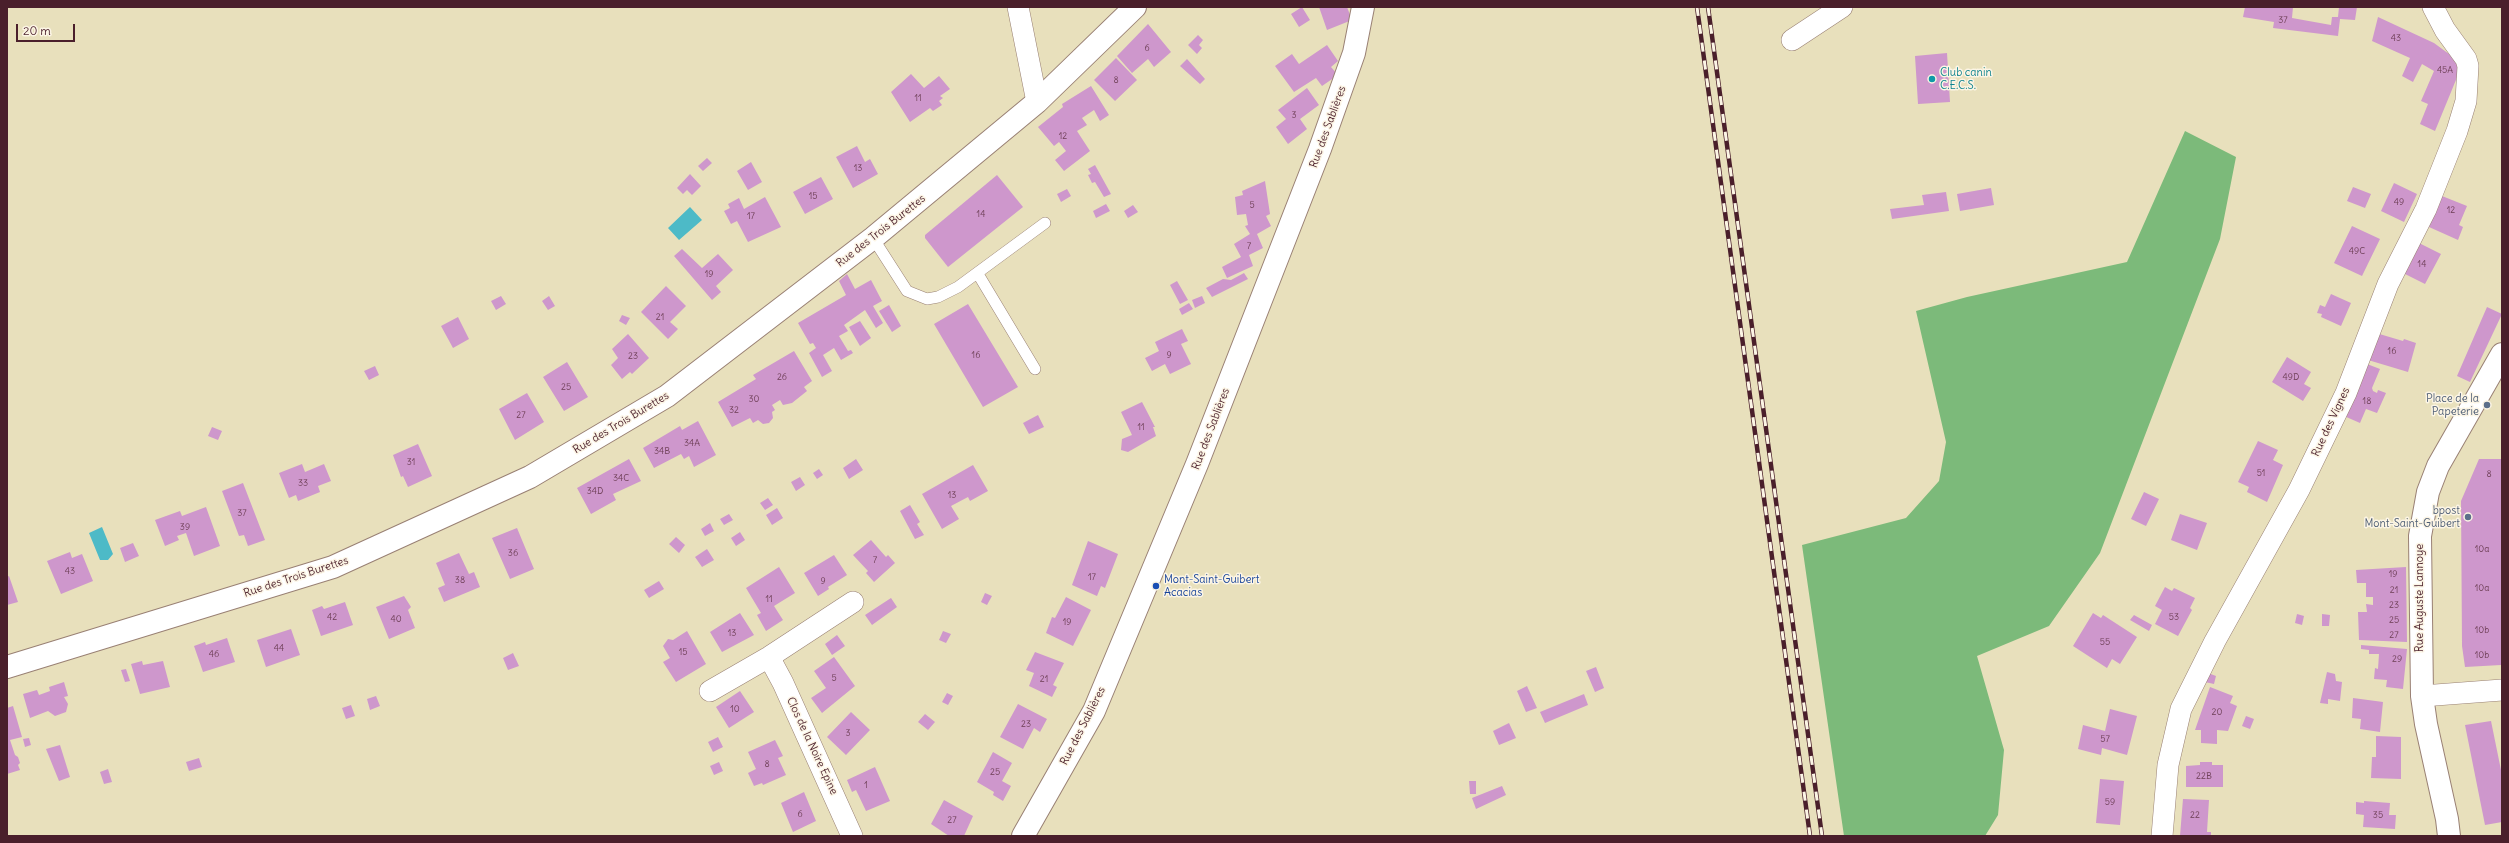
<!DOCTYPE html>
<meta charset="utf-8">
<style>
body{margin:0}
#map{position:relative;width:2509px;height:843px;overflow:hidden;background:#e8e0bc;font-family:Delius,sans-serif}
canvas{display:block}
.frame{position:absolute;inset:0;border:8px solid #4a1f2b;pointer-events:none}
.scale{position:absolute;left:16px;top:24px;width:59px;height:18px;box-sizing:border-box;border:2px solid #4a1f2b;border-top:0;padding-left:5px;font-size:12px;line-height:14px;white-space:nowrap;color:#4a1f2b;-webkit-text-stroke:3px #fcf5e5;paint-order:stroke}
</style>
<div id="map">
<canvas width="2509" height="843"></canvas>
<div class="frame"></div>
<div class="scale">20 m</div>
</div>
<script>
const context = document.querySelector('canvas').getContext('2d');
context.lineJoin = 'round';
function fillPath(path, color) { context.fillStyle = color; context.fill(path, 'evenodd'); }
function trace(path, color, width, dash) { context.strokeStyle = color; context.lineWidth = width; context.lineCap = dash ? 'butt' : 'round'; context.setLineDash(dash || []); context.stroke(path); }
function label(font, color, halo, rows, align = 'center') {
  context.font = font + ' Delius,sans-serif'; context.lineWidth = 3; context.setLineDash([]); context.textBaseline = 'middle'; context.strokeStyle = halo; context.fillStyle = color; for (const [text, x, y, turn = 0] of rows) {
    context.save(); context.translate(x, y); context.rotate((+turn || 0) * Math.PI / 180); context.textAlign = isNaN(turn) ? turn : align; if (halo) context.strokeText(text, 0, 0); context.fillText(text, 0, 0); context.restore();
  }
}
const forest = new Path2D(`
 M2185 131 2236 157 2220 239 2100 553 2049 626 1977 656 2004 750 1998 815 1985 836H1844L1802 545 1906 518 1939 481 1946 442 1916 311 1967 297 2127 262Z`);
const water = new Path2D(`
 M690 207 702 220 679 240 668 228Z
 M102 527 113 554 108 560H100L89 533Z`);
const building = new Path2D(`
 M1302 7 1310 20 1299 27 1291 14Z
 M1319 7H1347L1352 20 1327 30Z
 M2245 7H2293L2292 18 2331 25 2332 17H2338L2339 7H2357L2355 20 2340 19 2338 36 2273 28 2274 22 2243 17Z
 M2378 17 2434 43 2449 54 2457 64 2458 75 2435 131 2420 124 2428 104 2421 101 2434 71 2422 64 2413 82 2402 76 2410 58 2372 41Z
 M1148 24 1171 52 1154 67 1148 59 1132 73 1117 56Z
 M1198 35 1203 40 1199 45 1202 48 1197 54 1188 45Z
 M1327 45 1338 61 1331 67 1338 75 1322 86 1316 78 1294 92 1275 66 1292 54 1299 64Z
 M1947 53 1950 102 1918 104 1915 56Z
 M1116 58 1137 80 1115 101 1094 80Z
 M1187 59 1205 79 1200 84 1180 66Z
 M911 74 924 88 939 76 950 89 940 96 943 98 939 101 942 105 933 111 930 108 910 122 891 92Z
 M1091 86 1109 115 1100 121 1094 110 1082 118 1087 125 1077 131 1090 151 1064 171 1055 160 1066 151 1059 142 1054 146 1038 127 1063 107 1062 104Z
 M1307 88 1319 105 1300 119 1307 129 1288 144 1276 127 1286 119 1278 110Z
 M857 146 865 162 870 159 878 174 853 188 836 157Z
 M707 158 712 163 703 171 698 166Z
 M751 162 762 182 748 190 737 171Z
 M1095 165 1111 194 1104 197 1095 182 1092 183 1088 175 1091 174 1088 169Z
 M690 174 701 186 692 195 687 190 683 194 677 188Z
 M997 175 1023 207 948 267 925 238V235Z
 M821 177 833 199 805 214 793 192Z
 M1265 181 1270 214 1266 216 1271 226 1257 234 1263 248 1249 255 1253 266 1227 278 1222 267 1241 257 1234 244 1250 234 1245 226 1248 225 1246 214 1237 215 1235 197 1243 195 1242 191Z
 M2394 183 2417 194 2404 222 2381 211Z
 M2353 187 2371 194 2365 208 2347 201Z
 M1991 188 1994 205 1960 211 1957 194Z
 M1067 189 1071 196 1061 202 1057 194Z
 M1946 192 1949 211 1892 219 1890 209 1924 205 1922 195Z
 M2442 196 2467 206 2459 225 2463 227 2458 240 2429 227Z
 M765 197 781 227 748 242 737 221 731 224 724 211 730 208 728 204 739 198 744 209Z
 M1106 204 1110 211 1096 218 1093 211Z
 M1133 205 1138 212 1128 218 1124 211Z
 M2352 226 2380 239 2362 276 2334 263Z
 M2419 243 2441 254 2425 284 2403 273Z
 M682 249 702 268 718 254 733 270 716 286 721 292 712 300 674 256Z
 M1244 273 1248 279 1212 297 1206 288 1223 279 1231 280Z
 M847 274 855 289 871 280 882 301 873 306 883 323 876 328 865 310 844 325 848 331 839 336 848 351 851 350 853 353 841 360 834 348 823 355 832 371 822 377 809 353 816 348 813 343 810 344 798 323 846 295 839 281Z
 M1177 281 1188 300 1180 304 1170 285Z
 M666 286 686 306 670 322 678 329 668 339 641 312Z
 M2331 294 2351 303 2341 326 2321 317 2322 314 2317 313 2320 305 2325 307Z
 M501 296 506 304 496 310 491 301Z
 M549 296 555 306 548 310 542 301Z
 M1202 296 1205 303 1195 308 1192 300Z
 M1189 303 1193 309 1182 315 1179 309Z
 M968 304 1018 387 983 407 934 324Z
 M889 305 901 326 892 332 879 311Z
 M2487 307 2502 314 2470 382 2457 376Z
 M622 315 630 318 626 325 619 321Z
 M458 317 469 339 453 348 441 326Z
 M860 321 871 338 860 346 849 327Z
 M1182 329 1188 341 1181 344 1191 364 1170 374 1165 364 1152 371 1145 358 1159 351 1155 342Z
 M2376 333 2403 341 2404 339 2416 343 2408 372 2368 360Z
 M628 334 649 358 632 374 630 372 622 379 611 365 618 358 612 349Z
 M794 351 812 381 804 387 807 391 792 403 783 405 780 400 772 405 775 410 772 412 773 418 769 423 763 424 758 420 753 423 750 418 732 427 718 402 756 379 753 375Z
 M2287 357 2311 372 2304 384 2311 388 2303 401 2272 382Z
 M567 362 588 397 564 411 543 377Z
 M2367 364 2380 369 2372 388 2373 391 2377 393 2378 390 2386 393 2377 413 2366 409 2360 423 2344 416Z
 M375 366 379 375 369 380 364 371Z
 M527 393 544 422 515 440 499 409Z
 M1142 402 1155 427H1153L1156 436 1128 452 1121 450 1122 439 1132 435 1121 412Z
 M1038 415 1044 427 1029 434 1023 423Z
 M698 421 716 455 694 467 689 456 684 459 681 454 654 468 643 448 680 426 682 430Z
 M212 427 222 431 218 440 208 436Z
 M2258 441 2278 450 2273 460 2283 465 2267 502 2247 492 2249 487 2238 482Z
 M418 444 432 476 408 487 403 476 401 477 393 455Z
 M629 459 641 481 613 494 616 500 591 514 577 488Z
 M856 459 863 470 849 479 843 468Z
 M2479 459H2502L2501 665 2465 667 2462 646 2461 501Z
 M302 464 305 472 324 464 331 481 318 486 320 492 298 501 296 495 289 498 279 473Z
 M973 465 988 491 970 501 968 497 951 506 959 519 942 529 922 494Z
 M819 469 823 475 817 479 813 473Z
 M800 477 805 485 796 491 791 482Z
 M243 483 265 540 248 546 244 535 239 536 222 491Z
 M2144 492 2159 499 2146 526 2131 519Z
 M768 498 773 505 765 510 760 503Z
 M910 505 920 522 917 524 924 535 915 539 900 511Z
 M206 507 220 546 194 556 186 533 177 536 179 540 165 546 155 520 180 511 182 516Z
 M777 508 783 518 772 525 766 515Z
 M729 514 733 520 724 525 720 519Z
 M2180 514 2207 523 2197 550 2171 540Z
 M710 523 714 531 705 536 701 529Z
 M517 528 534 569 510 579 492 538Z
 M740 532 745 540 736 546 731 538Z
 M676 537 685 545 679 553 669 544Z
 M871 540 886 557 888 555 895 563 874 582 866 573 868 571 853 555Z
 M1088 541 1118 554 1105 588 1101 586 1097 596 1072 585Z
 M133 543 139 556 125 562 120 548Z
 M707 549 714 560 702 567 695 557Z
 M70 552 72 558 82 554 93 581 61 594 47 561Z
 M459 553 469 574 474 572 480 587 444 602 438 588 445 585 436 563Z
 M834 555 847 575 828 587 829 589 818 596 804 573Z
 M779 567 795 593 774 606 783 620 766 631 757 615 761 613 746 588Z
 M2406 567 2407 642 2359 640 2358 612H2367L2366 604 2373 605V597H2366V583H2357L2356 570Z
 M9 576 18 602 7 605V577Z
 M659 581 664 589 649 598 644 590Z
 M2165 587 2172 591 2174 588 2195 598 2190 608 2192 610 2178 636 2155 624 2162 610 2155 606Z
 M985 593 992 596 987 605 981 602Z
 M404 596 411 607 408 610 415 628 389 639 376 607Z
 M1066 597 1091 610 1073 646 1046 633 1052 617 1055 618Z
 M891 598 897 607 872 625 865 615Z
 M345 602 353 625 321 636 312 610 322 606 324 609Z
 M740 613 754 635 722 652 710 632Z
 M2093 613 2101 618 2103 615 2137 637 2120 664 2112 659 2107 668 2073 646Z
 M2297 614 2304 616 2302 625 2295 623Z
 M2322 614 2330 615 2329 626H2322Z
 M2134 615 2152 625 2149 631 2130 620Z
 M291 629 300 655 266 667 257 640Z
 M687 631 706 664 676 682 663 662 670 658 663 646 668 639 673 640Z
 M943 631 951 634 946 643 939 640Z
 M837 635 845 646 832 655 825 644Z
 M227 638 235 662 203 672 194 646 205 642 206 645Z
 M2361 645 2407 649 2403 689 2386 687 2387 680 2374 679 2375 668 2378 669 2379 654H2369V650L2361 649Z
 M1035 652 1064 663 1053 685 1057 687 1052 697 1029 686 1034 673 1026 670Z
 M513 653 519 666 508 670 503 658Z
 M834 657 855 686 822 713 811 698 826 688 814 671Z
 M142 661 143 665 163 661 170 687 140 694 131 664Z
 M1596 667 1604 688 1595 692 1586 671Z
 M126 669 130 681 125 682 121 670Z
 M2327 672 2335 674 2336 681 2342 682 2340 701 2328 699V704L2320 703Z
 M2208 673 2216 676 2214 684 2205 682Z
 M64 682 68 696 64 697 68 704 66 712 55 716 48 711 30 718 23 694 37 690 39 695 50 691 49 687Z
 M1527 686 1537 708 1526 712 1517 691Z
 M2210 687 2233 696 2230 703 2237 706 2228 731 2217 730V744L2201 743V730H2195Z
 M740 691 754 712 729 728 716 707Z
 M947 693 953 696 948 705 942 702Z
 M1584 694 1588 705 1545 723 1540 712Z
 M376 696 380 706 370 710 367 699Z
 M2353 698 2383 702 2380 732 2360 729 2361 719 2352 718Z
 M1018 704 1047 719 1040 732 1034 728 1023 749 1000 737Z
 M351 705 355 716 346 719 342 708Z
 M13 706 22 737 10 740 15 755 18 757 20 763 18 765 20 770 7 774V708Z
 M2110 709 2137 716 2127 755 2102 748 2101 755 2078 749 2083 725 2105 731Z
 M851 712 870 730 846 755 827 737Z
 M925 714 935 722 928 730 918 722Z
 M2246 716 2254 719 2250 729 2242 726Z
 M2491 721 2502 775V822L2485 825 2465 725Z
 M1509 723 1516 738 1499 745 1493 731Z
 M2376 736 2401 737V779L2371 778 2372 757H2376Z
 M718 737 723 747 713 752 708 742Z
 M29 738 31 745 25 747 23 739Z
 M775 740 783 756 778 758 786 775 763 785 762 783 754 786 748 773 756 769 748 752Z
 M60 745 70 777 59 781 46 749Z
 M993 752 1012 763 1002 781 1011 786 1003 801 993 795 994 792 977 782Z
 M199 758 202 767 189 771 186 762Z
 M719 762 723 771 714 775 710 766Z
 M2200 762H2212V765H2223V787H2186V766L2200 765Z
 M875 767 890 801 866 811 856 790 852 792 847 780Z
 M108 769 112 782 104 784 100 772Z
 M2100 779 2124 781 2120 825 2096 823Z
 M1469 781H1476V794H1470Z
 M1502 786 1506 795 1476 809 1472 798Z
 M804 792 816 821 793 832 781 803Z
 M2183 799 2209 800 2207 832H2211V836H2180Z
 M944 800 973 816 964 836H949L931 824Z
 M2364 801 2390 803 2389 815H2396L2395 829 2363 827 2364 815 2356 814V802L2364 803Z`);
const service = new Path2D(`
 M873 238 907 291 927 299 938 297 958 287 1045 223
 M978 274 1035 369`);
const minor = new Path2D(`
 M1018 7 1037 102
 M1792 40 1842 7
 M769 657 783 683 852 836
 M710 691 769 657 853 602
 M2422 696 2502 690
 M2162 836 2168 765 2181 709 2215 641 2299 490 2346 393 2388 284 2426 209 2457 131 2466 101 2468 66 2466 59 2445 30 2433 7`);
const tertiary = new Path2D(`
 M7 667 333 567 530 477 667 396 873 238 1037 102 1135 7
 M1023 836 1094 711 1197 464 1320 149 1354 53 1363 7
 M2449 836 2447 819 2426 724 2422 696 2420 536 2428 492 2438 466 2502 354`);
const rail = new Path2D(`
 M1697 7 1810 836
 M1708 7 1822 836`);
const markers = [
 [1932,79,4,"#0f9aa8"],
 [2487,405,4,"#5c6f8a"],
 [2468,517,4,"#5c6f8a"],
 [1156,586,4,"#1a4fb4"]
];
const numberNames = [
 ["37",2283,20],
 ["43",2396,38],
 ["6",1147,48],
 ["45A",2445,70],
 ["8",1116,80],
 ["11",918,98],
 ["3",1294,115],
 ["12",1063,136],
 ["13",858,168],
 ["15",813,196],
 ["49",2399,202],
 ["5",1252,205],
 ["12",2451,210],
 ["14",981,214],
 ["17",751,216],
 ["7",1249,246],
 ["49C",2357,251],
 ["14",2422,264],
 ["19",709,274],
 ["21",660,317],
 ["16",2392,351],
 ["16",976,355],
 ["9",1169,355],
 ["23",633,356],
 ["26",782,377],
 ["49D",2291,377],
 ["25",566,387],
 ["30",754,399],
 ["18",2367,401],
 ["32",734,410],
 ["27",521,415],
 ["11",1141,427],
 ["34A",692,443],
 ["34B",662,451],
 ["31",411,462],
 ["51",2261,473],
 ["8",2489,474],
 ["34C",621,478],
 ["33",303,483],
 ["34D",595,491],
 ["13",952,495],
 ["37",242,513],
 ["39",185,527],
 ["10a",2482,549],
 ["36",513,553],
 ["7",875,560],
 ["43",70,571],
 ["19",2393,574],
 ["17",1092,577],
 ["38",460,580],
 ["9",823,581],
 ["10a",2482,588],
 ["21",2394,590],
 ["11",769,599],
 ["23",2394,605],
 ["42",332,617],
 ["53",2174,617],
 ["40",396,619],
 ["25",2394,620],
 ["19",1067,622],
 ["10b",2482,630],
 ["13",732,633],
 ["27",2394,635],
 ["55",2105,642],
 ["44",279,648],
 ["15",683,652],
 ["46",214,654],
 ["10b",2482,655],
 ["29",2397,659],
 ["5",834,678],
 ["21",1044,679],
 ["10",735,709],
 ["20",2217,712],
 ["23",1026,724],
 ["3",848,733],
 ["57",2105,739],
 ["8",767,764],
 ["25",995,772],
 ["22B",2204,776],
 ["1",866,785],
 ["59",2110,802],
 ["6",800,814],
 ["22",2195,815],
 ["35",2378,815],
 ["27",952,820]
];
const cultureNames = [
 ["Club canin",1940,73],
 ["C.E.C.S.",1940,86]
];
const streetNames = [
 ["Rue des Sablières",1328,127,-70],
 ["Rue des Trois Burettes",881,231,-38],
 ["Rue des Vignes",2331,422,-65],
 ["Rue des Trois Burettes",621,423,-31],
 ["Rue des Sablières",1211,429,-69],
 ["Rue des Trois Burettes",296,577,-18],
 ["Rue Auguste Lannoye",2420,598,-90],
 ["Rue des Sablières",1083,726,-63],
 ["Clos de la Noire Epine",812,746,65]
];
const serviceNames = [
 ["Place de la",2479,399],
 ["Papeterie",2479,412],
 ["bpost",2460,511],
 ["Mont-Saint-Guibert",2460,524]
];
const transitNames = [
 ["Mont-Saint-Guibert",1164,580],
 ["Acacias",1164,593]
];
fillPath(forest, '#7cba7a');
fillPath(water, '#4dbac7');
fillPath(building, '#ce97cc');
trace(service, '#998074', 12);
trace(minor, '#998074', 22);
trace(tertiary, '#998074', 24);
trace(service, '#fff', 11);
trace(minor, '#fff', 21);
trace(tertiary, '#fff', 22);
trace(rail, '#4a1f2b', 4.5);
trace(rail, '#fcf5e5', 3, [9]);
for (const [x, y, r, color] of markers) { const dot = new Path2D(); dot.arc(x, y, r, 0, 2 * Math.PI); context.fillStyle = color; context.fill(dot); trace(dot, '#fcf5e5', 1.5); }
label('9px', '#6b3d53', null, numberNames);
label('11px', '#0d838f', '#fcf5e5', cultureNames, 'left');
label('11px', '#4a1f2b', '#fcf5e5', streetNames);
label('11px', '#4e5e75', '#fcf5e5', serviceNames, 'right');
label('11px', '#164399', '#fcf5e5', transitNames, 'left');
</script>
